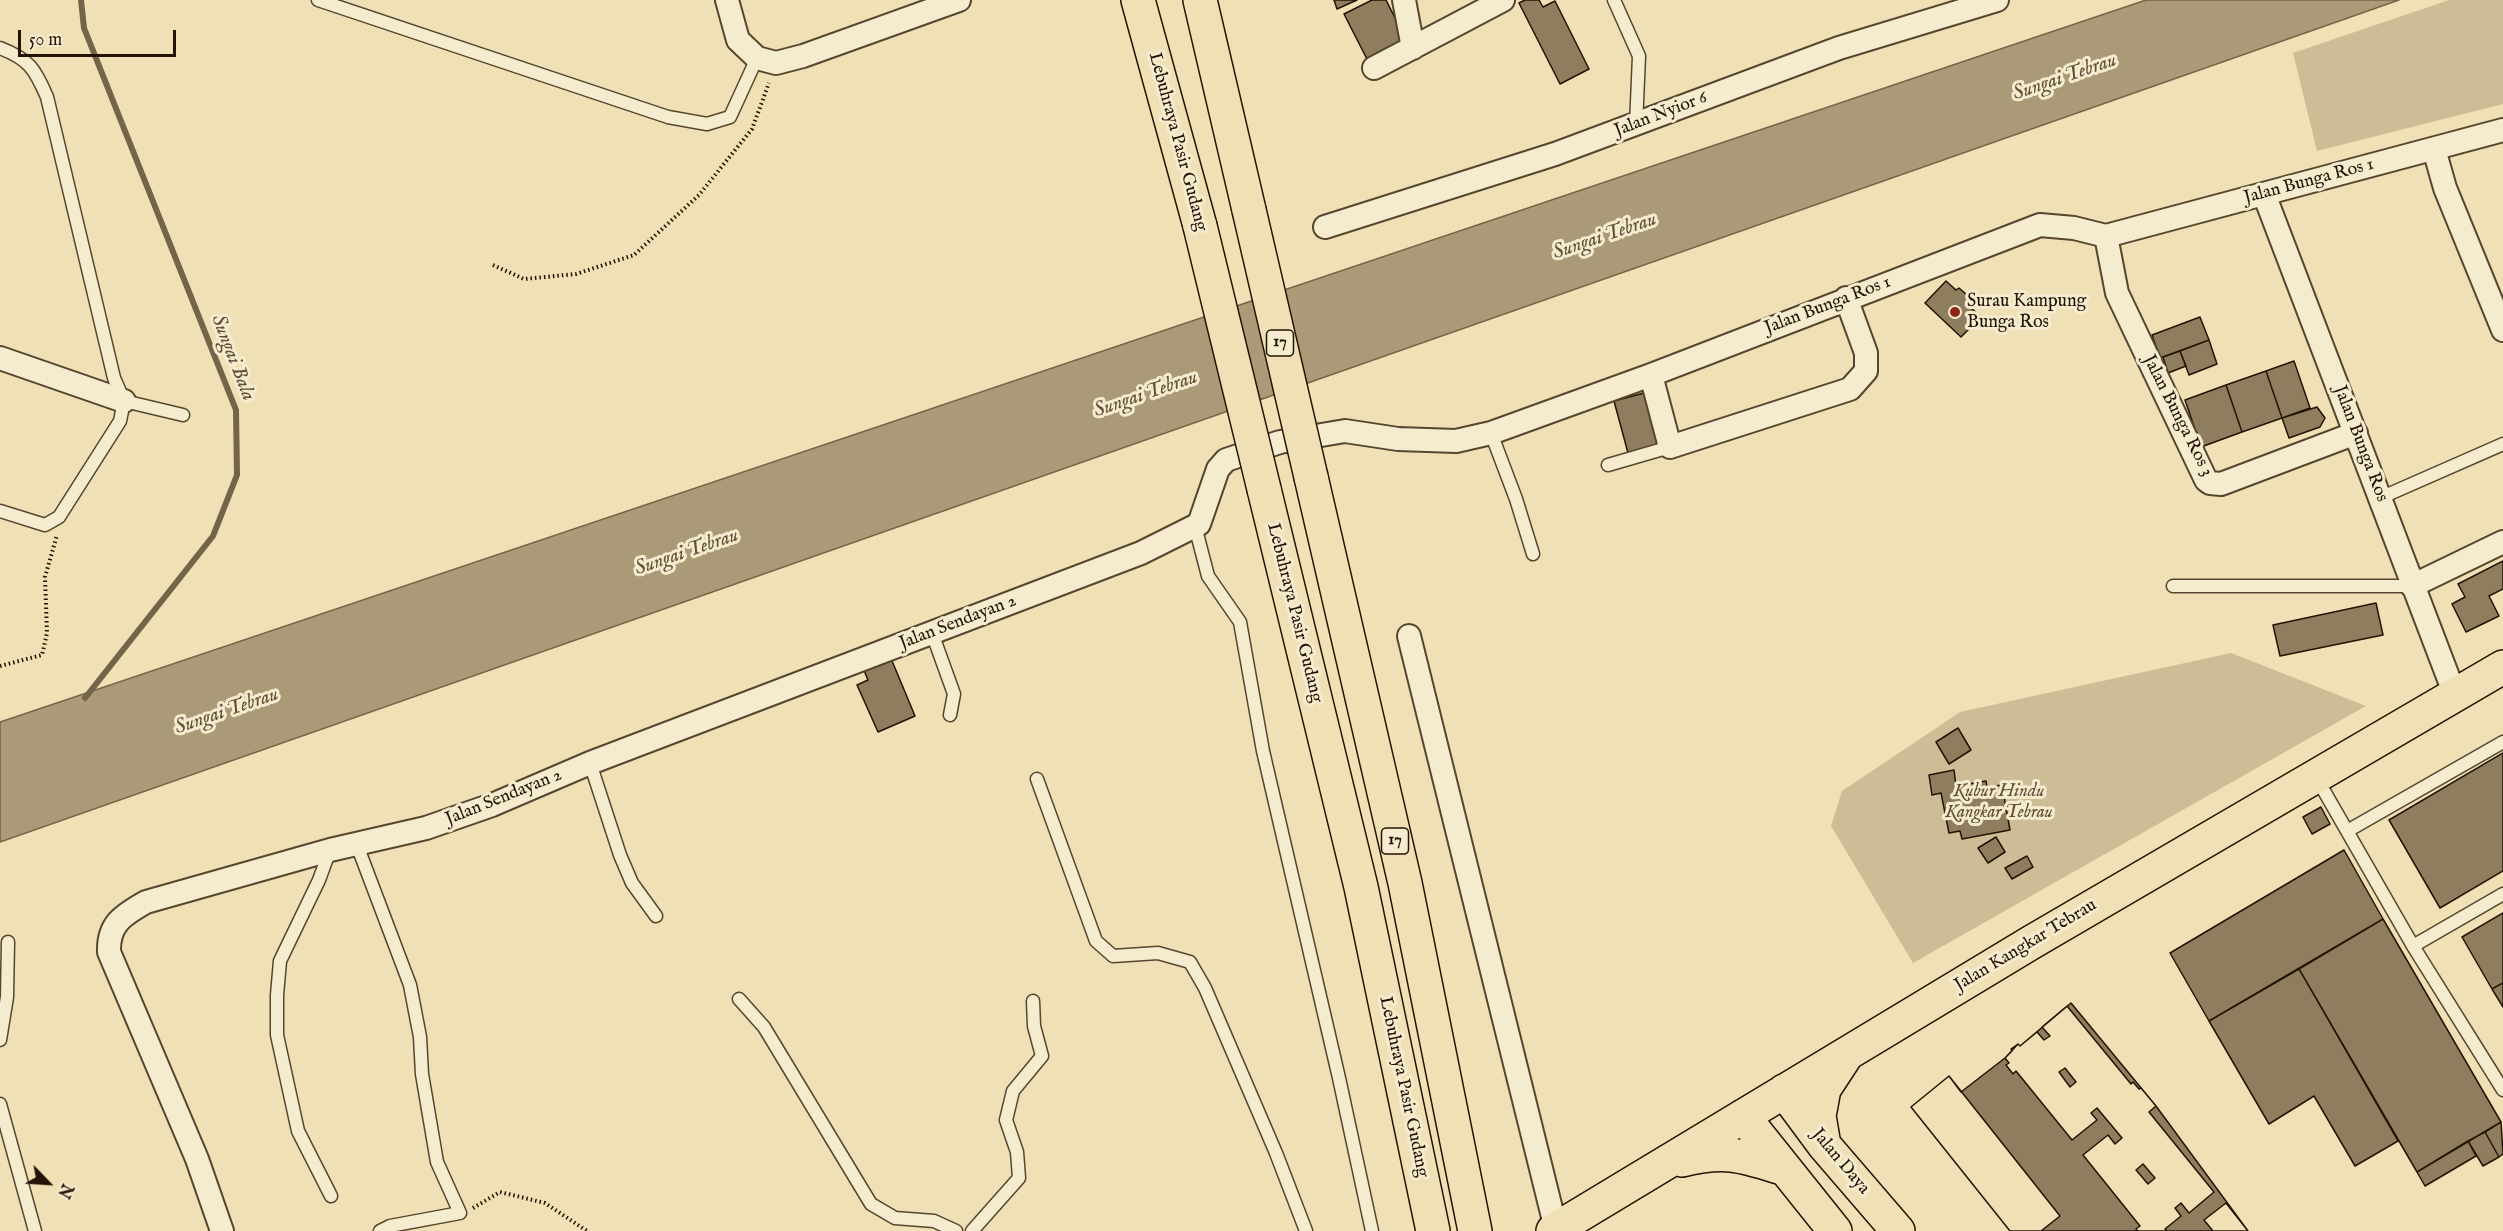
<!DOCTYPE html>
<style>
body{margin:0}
#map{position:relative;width:2503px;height:1231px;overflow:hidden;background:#efe0b5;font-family:"IM FELL English",serif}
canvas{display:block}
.north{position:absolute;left:18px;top:1153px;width:60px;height:60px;-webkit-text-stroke:4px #f5ebcf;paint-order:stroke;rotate:115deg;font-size:16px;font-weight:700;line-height:24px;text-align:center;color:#241302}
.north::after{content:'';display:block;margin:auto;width:21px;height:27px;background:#241302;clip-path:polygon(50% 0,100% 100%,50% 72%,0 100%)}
.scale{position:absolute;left:18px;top:30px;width:158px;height:27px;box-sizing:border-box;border:3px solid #241302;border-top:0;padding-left:8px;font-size:18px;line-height:21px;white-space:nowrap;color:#241302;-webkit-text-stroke:4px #f5ebcf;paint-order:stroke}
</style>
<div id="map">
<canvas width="2503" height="1231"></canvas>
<div class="north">N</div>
<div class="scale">50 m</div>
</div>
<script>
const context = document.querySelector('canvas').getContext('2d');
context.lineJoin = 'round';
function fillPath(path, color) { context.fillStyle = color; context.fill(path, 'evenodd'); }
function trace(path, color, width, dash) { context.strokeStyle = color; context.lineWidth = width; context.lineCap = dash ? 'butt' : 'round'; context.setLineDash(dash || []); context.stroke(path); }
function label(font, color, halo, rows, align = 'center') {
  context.font = font + ' "IM FELL English",serif'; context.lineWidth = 6; context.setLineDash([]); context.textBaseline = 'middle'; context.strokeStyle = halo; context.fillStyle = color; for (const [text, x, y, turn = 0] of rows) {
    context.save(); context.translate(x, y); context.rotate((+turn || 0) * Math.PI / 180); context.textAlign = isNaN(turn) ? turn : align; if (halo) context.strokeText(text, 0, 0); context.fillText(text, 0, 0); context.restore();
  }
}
const green = new Path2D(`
 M2449 0H2503V104L2317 151 2293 53Z
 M2231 653 2366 706 1913 963 1831 826 1842 791 1960 712Z`);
const water = new Path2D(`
 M2146 0H2399L0 842V722Z`);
const stream = new Path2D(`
 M81 0 84 28 236 410 237 475 213 536 85 698`);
const building = new Path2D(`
 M1334 0H1357L1337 9Z
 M1372 0H1386L1410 48 1371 67 1344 14Z
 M1525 0H1539L1543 7 1555 1 1589 69 1560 84 1519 3Z
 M1946 281 1956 290 1959 288 1974 301 1969 306 1981 317 1961 337 1925 303Z
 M2200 317 2209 340 2160 358 2152 335Z
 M2209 340 2217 364 2189 375 2180 351Z
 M2180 351 2186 366 2168 373 2163 357Z
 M2294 361 2310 408 2282 418 2266 371Z
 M2266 371 2282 418 2242 432 2226 385Z
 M2226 385 2242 432 2201 447 2185 400Z
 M1644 393 1658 445 1628 453 1614 401Z
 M2317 407 2325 418 2320 427 2289 438 2282 418Z
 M2503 561V589L2489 596 2499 616 2466 632 2452 604 2465 597 2458 584Z
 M2376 603 2383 635 2280 656 2273 625Z
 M890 656 915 716 878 732 857 685 868 680 863 668Z
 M1958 728 1971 750 1949 764 1936 742Z
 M2503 753V871L2440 908 2389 820Z
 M1954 770 1956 786 1986 781 1987 787 2002 785 2010 830 1962 839 1960 831 1949 833 1941 793 1932 795 1929 775Z
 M2321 807 2330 824 2312 834 2303 817Z
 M1996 837 2005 852 1988 863 1978 848Z
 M2344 850 2383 919 2209 1021 2170 953Z
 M2027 856 2033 867 2012 879 2005 868Z
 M2503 913V983L2492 989 2462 937Z
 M2383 919 2501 1122 2417 1172 2299 969Z
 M2299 969 2398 1141 2355 1166 2314 1096 2269 1124 2209 1021Z
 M2503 983V1007L2492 989Z
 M2071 1003 2156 1106 2248 1231H2010L1911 1107 1949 1076 1961 1092 2005 1058 2012 1051 2011 1049 2018 1044 2020 1046Z
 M2067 1006 2131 1084 2133 1082 2139 1089 2141 1088 2156 1106 2149 1112 2214 1192 2189 1213 2181 1203 2175 1208 2181 1216 2165 1229 2167 1231H2138L2136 1229 2140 1226 2083 1155 2108 1135 2115 1144 2122 1138 2097 1108 2091 1113 2097 1120 2072 1140 2016 1071 2013 1074 2006 1065 2009 1063 2005 1058 2018 1044 2020 1046 2037 1032 2044 1040 2050 1036 2042 1027ZM2065 1068 2076 1082 2070 1087 2059 1072ZM2143 1164 2155 1178 2148 1184 2136 1170Z
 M1949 1076 2060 1216 2041 1231H2010L1911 1107Z
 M2501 1122 2503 1154 2499 1157 2485 1132Z
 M2485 1132 2499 1157 2483 1166 2468 1141Z
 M2468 1141 2476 1156 2425 1186 2417 1172Z
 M2226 1203 2248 1231H2213L2204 1220Z`);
const path = new Path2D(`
 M493 265 524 279 576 274 634 255 699 195 752 129 769 83
 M0 666 42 655 47 633 45 577 57 535
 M473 1208 500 1192 545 1203 587 1231`);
const lane = new Path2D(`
 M318 0 668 117 707 124 730 117 757 58
 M1614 0 1639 56 1636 125
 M0 48C29 59 35 69 47 97L114 378 124 401 120 421 59 517 45 525 0 511
 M124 401 183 415
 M1491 433 1516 499 1533 554
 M1608 465 1670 447
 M2380 498 2503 444
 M1195 526 1208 576 1240 622 1263 751 1339 1078 1372 1231
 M2173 586H2412
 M932 633 954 694 950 715
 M590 763 620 855 632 883 656 916
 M2316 777 2413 946 2503 1090
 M1037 779 1096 941 1113 956 1158 953 1190 962 1205 988 1276 1153 1306 1231
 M2349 830 2503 742
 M357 845 410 985 420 1037 422 1074 437 1162 460 1213 390 1226 380 1231
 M330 850 319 880 280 961 277 995V1035L298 1131 331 1196
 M2413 946 2503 894
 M739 999 764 1027 871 1204 895 1218 934 1221 956 1231
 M0 1040 7 997 8 942
 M0 1104 35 1231
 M972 1231 1019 1178 1017 1152 1006 1120 1013 1091 1042 1056 1034 1026 1033 1001`);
const street = new Path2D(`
 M727 0 738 40 757 58 776 63 803 56 959 0
 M1404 0 1413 48
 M1374 68 1503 0
 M2434 149 2445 188 2503 330
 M2264 194 2455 695
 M1325 227 1555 154 1839 48 1997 0
 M2106 236 2117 293 2206 480 2210 483 2221 484 2356 433
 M0 358 124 401
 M1651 375 1670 447 1850 389 1866 371V353L1846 298
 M2412 586 2503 542
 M1409 636 1556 1229
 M222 1231 197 1159 109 952C108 924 123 915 146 902L330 850 426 828 492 805 590 763 1141 553 1199 524 1218 469 1226 460 1280 442 1345 431 1398 439 1456 441 1491 433 1651 375 2040 225 2074 228 2106 236 2503 130`);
const primary = new Path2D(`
 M1784 1091 1824 1145 1898 1231
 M1743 1116 1835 1231
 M1824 1145 1819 1116 1824 1089 1845 1057
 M1682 1160C1727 1149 1743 1156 1785 1169
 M1553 1231 2032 942 2503 667`);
const highway = new Path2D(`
 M1138 0 1200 226
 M1200 0 1249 210
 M1311 477 1405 883 1475 1231
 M1264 489 1361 887 1433 1231`);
const highwayBridge = new Path2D(`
 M1249 210 1311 477
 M1200 226 1264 489`);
const markers = [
 [1955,312,6,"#8f2418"]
];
const shields = [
 [1280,343,27],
 [1395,841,27]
];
const shieldNames = [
 ["17",1280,343],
 ["17",1395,841]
];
const streetNames = [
 ["Jalan Nyior 6",1661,115,-21],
 ["Lebuhraya Pasir Gudang",1177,142,75],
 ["Jalan Bunga Ros 1",2309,182,-15],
 ["Jalan Bunga Ros 1",1828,306,-21],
 ["Jalan Bunga Ros 3",2177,416,63],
 ["Jalan Bunga Ros",2360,444,69],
 ["Lebuhraya Pasir Gudang",1294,613,76],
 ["Jalan Sendayan 2",958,623,-21],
 ["Jalan Sendayan 2",504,798,-22],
 ["Jalan Kangkar Tebrau",2026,946,-31],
 ["Lebuhraya Pasir Gudang",1403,1087,78],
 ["Jalan Daya",1840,1162,50]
];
const poiNames = [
 ["Surau Kampung",1967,302],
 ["Bunga Ros",1967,323]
];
const parkNames = [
 ["Kubur Hindu",1999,792],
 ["Kangkar Tebrau",1999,813]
];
const waterNames = [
 ["Sungai Tebrau",2065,78,-19],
 ["Sungai Tebrau",1605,237,-19],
 ["Sungai Bala",232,358,69],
 ["Sungai Tebrau",1146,395,-19],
 ["Sungai Tebrau",687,553,-19],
 ["Sungai Tebrau",227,712,-19]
];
fillPath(green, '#ccbd97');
fillPath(water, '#aa9a78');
trace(water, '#746449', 1.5);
trace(stream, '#746449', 6);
fillPath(building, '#8e7e5f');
trace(building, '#241302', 1.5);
trace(lane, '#57462f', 15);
trace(street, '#57462f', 26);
trace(primary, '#241302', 36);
trace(highway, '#241302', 36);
trace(path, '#241302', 4, [1.5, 3]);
trace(lane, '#f5ebcf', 12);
trace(street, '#f5ebcf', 22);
trace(primary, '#efe0b5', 33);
trace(highway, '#efe0b5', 33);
trace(highwayBridge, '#241302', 36, []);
trace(highwayBridge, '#efe0b5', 33);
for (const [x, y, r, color] of markers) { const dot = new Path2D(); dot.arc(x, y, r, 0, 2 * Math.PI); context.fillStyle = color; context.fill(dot); trace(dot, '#f5ebcf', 2); }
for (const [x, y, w] of shields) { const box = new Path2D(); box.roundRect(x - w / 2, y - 13, w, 26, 4.5); context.fillStyle = '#f5ebcf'; context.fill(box); trace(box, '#241302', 1.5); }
label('bold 16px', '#241302', null, shieldNames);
label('18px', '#241302', '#f5ebcf', streetNames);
label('18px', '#241302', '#f5ebcf', poiNames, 'left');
label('italic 18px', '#5f4e36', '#f5ebcf', parkNames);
label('italic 20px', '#605037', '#f5ebcf', waterNames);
</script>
